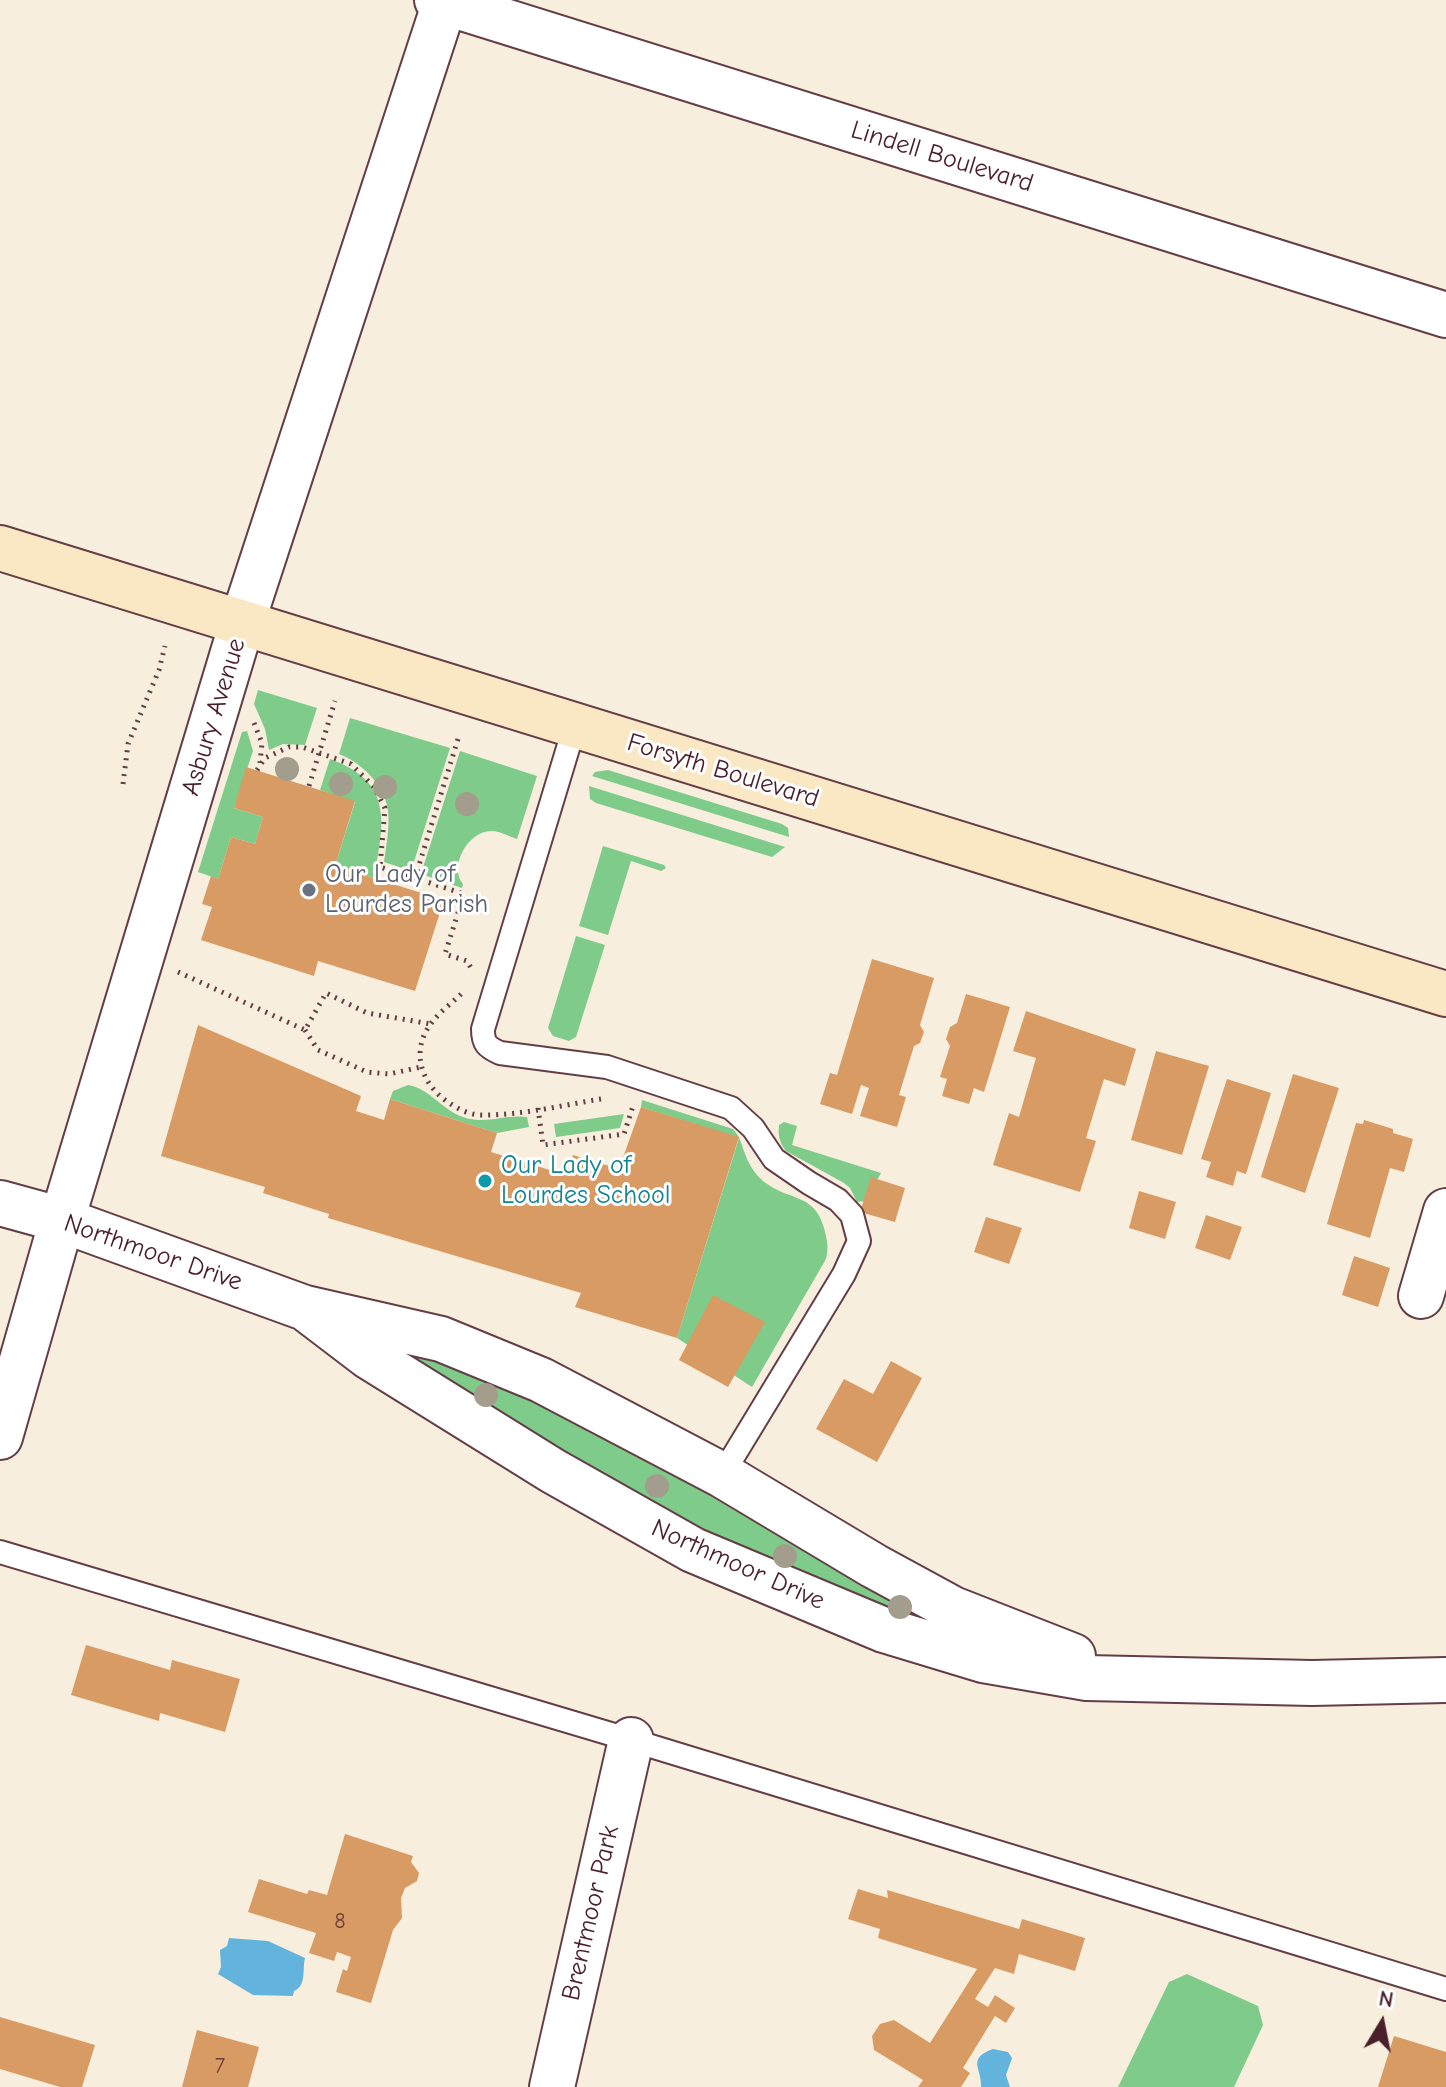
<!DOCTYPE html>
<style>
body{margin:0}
#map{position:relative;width:1446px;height:2087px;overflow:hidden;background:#f8eedd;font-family:"Comic Neue",sans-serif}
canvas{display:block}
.north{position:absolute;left:1342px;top:1983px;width:80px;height:80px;-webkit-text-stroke:6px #fff;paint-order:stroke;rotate:10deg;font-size:22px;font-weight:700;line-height:32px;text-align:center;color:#4a1f2b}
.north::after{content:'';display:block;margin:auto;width:28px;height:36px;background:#4a1f2b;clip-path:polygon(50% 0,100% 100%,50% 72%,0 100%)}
</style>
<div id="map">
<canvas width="1446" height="2087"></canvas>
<div class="north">N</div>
</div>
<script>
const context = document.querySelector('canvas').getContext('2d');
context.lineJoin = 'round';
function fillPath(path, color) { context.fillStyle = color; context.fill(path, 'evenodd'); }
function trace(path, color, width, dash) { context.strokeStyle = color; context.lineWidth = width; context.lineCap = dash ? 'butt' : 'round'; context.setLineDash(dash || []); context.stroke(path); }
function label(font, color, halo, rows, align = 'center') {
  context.font = font + ' "Comic Neue",sans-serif'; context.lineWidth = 6; context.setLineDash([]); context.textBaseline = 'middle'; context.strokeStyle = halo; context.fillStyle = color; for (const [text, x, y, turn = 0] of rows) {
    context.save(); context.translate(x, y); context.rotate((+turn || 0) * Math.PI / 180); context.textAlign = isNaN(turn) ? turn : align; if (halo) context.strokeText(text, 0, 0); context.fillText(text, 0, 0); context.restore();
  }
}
const green = new Path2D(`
 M258 690 317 708 305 745 283 744 269 750 265 729 254 704Z
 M350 718 450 748 411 871 384 862C386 846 390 827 388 810 385 786 361 762 339 754Z
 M247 731 253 751 234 808 263 817 255 844 231 837 218 879 198 872 242 732Z
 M460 751 537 776 517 839C510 837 500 831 492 831 469 830 448 866 463 884L462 888 421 874Z
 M330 759C394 782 384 822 374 878L335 866 355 802 320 790Z
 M608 770 782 824 788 828 789 837 592 776 595 772Z
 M589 786 785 847 772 857 596 803 590 799Z
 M603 846 664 865 666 868 661 871 631 861 608 935 579 926Z
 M576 936 605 945 576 1037 569 1041 553 1036 548 1028Z
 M408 1085C429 1088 442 1110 463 1117 484 1125 505 1114 527 1117L529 1127 497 1133 390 1099 393 1091Z
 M642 1100 733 1129 739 1137C745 1154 749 1169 763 1181 789 1202 814 1192 824 1228 827 1240 829 1247 826 1259L752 1387 677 1338 739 1138 641 1107Z
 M624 1114 620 1128 556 1137 554 1124Z
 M784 1122 797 1126 792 1145 881 1173 865 1201 857 1202 850 1188 844 1183 786 1151C779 1142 778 1135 779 1125Z
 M399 1345 606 1428 926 1619 924 1626 748 1562 399 1355Z
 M1187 1974 1258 2006 1263 2025 1234 2087H1118L1169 1982Z`);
const water = new Path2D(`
 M229 1938 268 1941 305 1958C302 1969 307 1986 294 1991L293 1996 253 1995 218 1974 221 1967 220 1950 227 1946Z
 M993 2049 1008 2052 1012 2058 1006 2075 1010 2087H981C982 2068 966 2059 993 2049Z`);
const building = new Path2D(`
 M246 767 355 801 335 866 444 900 415 991 318 961 314 976 201 940 212 907 202 904 211 876 218 879 231 837 255 844 263 817 234 808Z
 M872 959 934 978 920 1025 924 1032 920 1043 914 1046 899 1095 906 1097 897 1127 860 1116 869 1088 861 1085 852 1114 820 1104 830 1073 837 1075Z
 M966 994 1010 1007 984 1092 974 1088 969 1104 942 1096 947 1079 940 1077 950 1046 946 1039 950 1027 957 1023Z
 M1026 1011 1136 1049 1125 1086 1104 1079 1086 1138 1096 1141 1080 1192 993 1165 1009 1113 1019 1117 1036 1058 1013 1051Z
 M198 1025 361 1096 356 1111 384 1120 390 1099 497 1133 491 1152 566 1175 573 1155 619 1169 641 1107 739 1137 677 1338 575 1307 581 1293 328 1218 329 1214 263 1193 265 1187 161 1156Z
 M1156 1051 1209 1066 1182 1155 1131 1140Z
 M1293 1074 1339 1088 1305 1193 1261 1177Z
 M1227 1079 1271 1093 1246 1174 1237 1171 1233 1186 1206 1177 1211 1162 1201 1159Z
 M1364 1120 1393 1129V1133L1413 1139 1404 1172 1390 1168 1370 1238 1327 1224 1356 1123 1363 1124Z
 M871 1177 905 1188 895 1222 860 1212Z
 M1139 1191 1176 1202 1165 1239 1129 1228Z
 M1206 1215 1242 1227 1230 1260 1195 1248Z
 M986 1217 1022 1228 1009 1264 974 1252Z
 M1354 1256 1390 1268 1378 1307 1342 1295Z
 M713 1295 765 1322 728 1387 679 1360Z
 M891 1361 922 1378 877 1462 816 1429 844 1379 873 1394Z
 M86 1645 170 1670 172 1660 240 1679 225 1732 160 1713 159 1721 71 1695Z
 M345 1834 413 1856 411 1862 419 1873 417 1881 405 1888 401 1898 402 1918 393 1930 371 2003 336 1992 343 1969 347 1971 351 1957 337 1952 334 1961 309 1953 316 1933 248 1912 259 1879 307 1894 309 1890 327 1895Z
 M858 1889 888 1898 887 1890 1019 1929 1022 1919 1085 1938 1075 1971 1019 1954 1014 1974 995 1968 975 1999 988 2007 995 1995 1015 2008 1006 2023 995 2016 963 2068 970 2073 961 2087H918L923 2080 874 2050 872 2036 880 2024 894 2020 930 2043 977 1969 878 1938 880 1929 848 1919Z
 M0 2017 95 2045 82 2087H60L0 2069Z
 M197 2030 259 2047 248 2087H182Z
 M1394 2036 1446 2052V2087H1378Z`);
const path = new Path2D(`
 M254 723 262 743 260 763
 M458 739 415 878 464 894 445 954 467 961 471 968
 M257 770 265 758 289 747H302L351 764 374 787 385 808 380 867 415 878
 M123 784 128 744 159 670 165 646
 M309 786 335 701
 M178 972 305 1030 326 993 367 1013 431 1024
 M461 994C451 1004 438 1013 430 1025 411 1051 421 1082 445 1100 456 1108 470 1116 485 1115 522 1115 564 1105 601 1099
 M305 1030 318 1050 367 1072 389 1074 421 1067
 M538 1108 543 1145 624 1134 633 1106`);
const service = new Path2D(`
 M575 725 483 1029C483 1044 487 1047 500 1053L607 1067 731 1108 753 1128 774 1159 809 1183 838 1200 852 1215 859 1241 844 1274 722 1475
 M0 1552 631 1740 1446 1989`);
const minor = new Path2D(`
 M437 0 1446 315
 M0 1203 62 1220 305 1308 441 1339 541 1380 722 1475 874 1566 953 1609 1073 1656
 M1421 1296 1446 1211
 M305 1308 368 1356 553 1471 693 1550 884 1630 983 1660 1087 1678 1312 1683 1446 1680
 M0 1437 62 1220 242 623 445 2
 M552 2087 631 1740`);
const secondary = new Path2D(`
 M0 548 1446 994`);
const trees = [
 [287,769],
 [341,784],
 [385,787],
 [467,804],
 [486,1395],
 [657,1486],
 [785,1556],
 [900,1607]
];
const markers = [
 [309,890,8,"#6b7280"],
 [485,1181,8,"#0f9aa8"]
];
const numberNames = [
 ["8",340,1922],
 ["7",220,2067]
];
const streetNames = [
 ["Lindell Boulevard",942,157,17],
 ["Asbury Avenue",214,717,-73],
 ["Forsyth Boulevard",723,771,17],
 ["Northmoor Drive",153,1253,19],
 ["Northmoor Drive",738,1565,24],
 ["Brentmoor Park",591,1913,-77]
];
const worshipNames = [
 ["Our Lady of",325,875],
 ["Lourdes Parish",325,905]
];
const cultureNames = [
 ["Our Lady of",501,1166],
 ["Lourdes School",501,1196]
];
fillPath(green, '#7ecb8a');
fillPath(water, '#62b4dd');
fillPath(building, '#d79b63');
trace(service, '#643e46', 26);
trace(minor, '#643e46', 48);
trace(secondary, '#643e46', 48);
trace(path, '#643e46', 5, [2, 6]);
trace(service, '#fff', 22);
trace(minor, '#fff', 44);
trace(secondary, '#fae7c3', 44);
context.fillStyle = '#a29d8d';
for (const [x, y] of trees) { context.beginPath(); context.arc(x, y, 12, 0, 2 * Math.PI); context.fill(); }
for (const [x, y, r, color] of markers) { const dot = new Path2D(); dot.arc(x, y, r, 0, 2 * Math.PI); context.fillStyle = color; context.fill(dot); trace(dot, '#fff', 3); }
label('22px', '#6d3e39', null, numberNames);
label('26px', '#4a1f2b', '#fff', streetNames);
label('26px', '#5b616d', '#fff', worshipNames, 'left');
label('26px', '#0d838f', '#fff', cultureNames, 'left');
</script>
